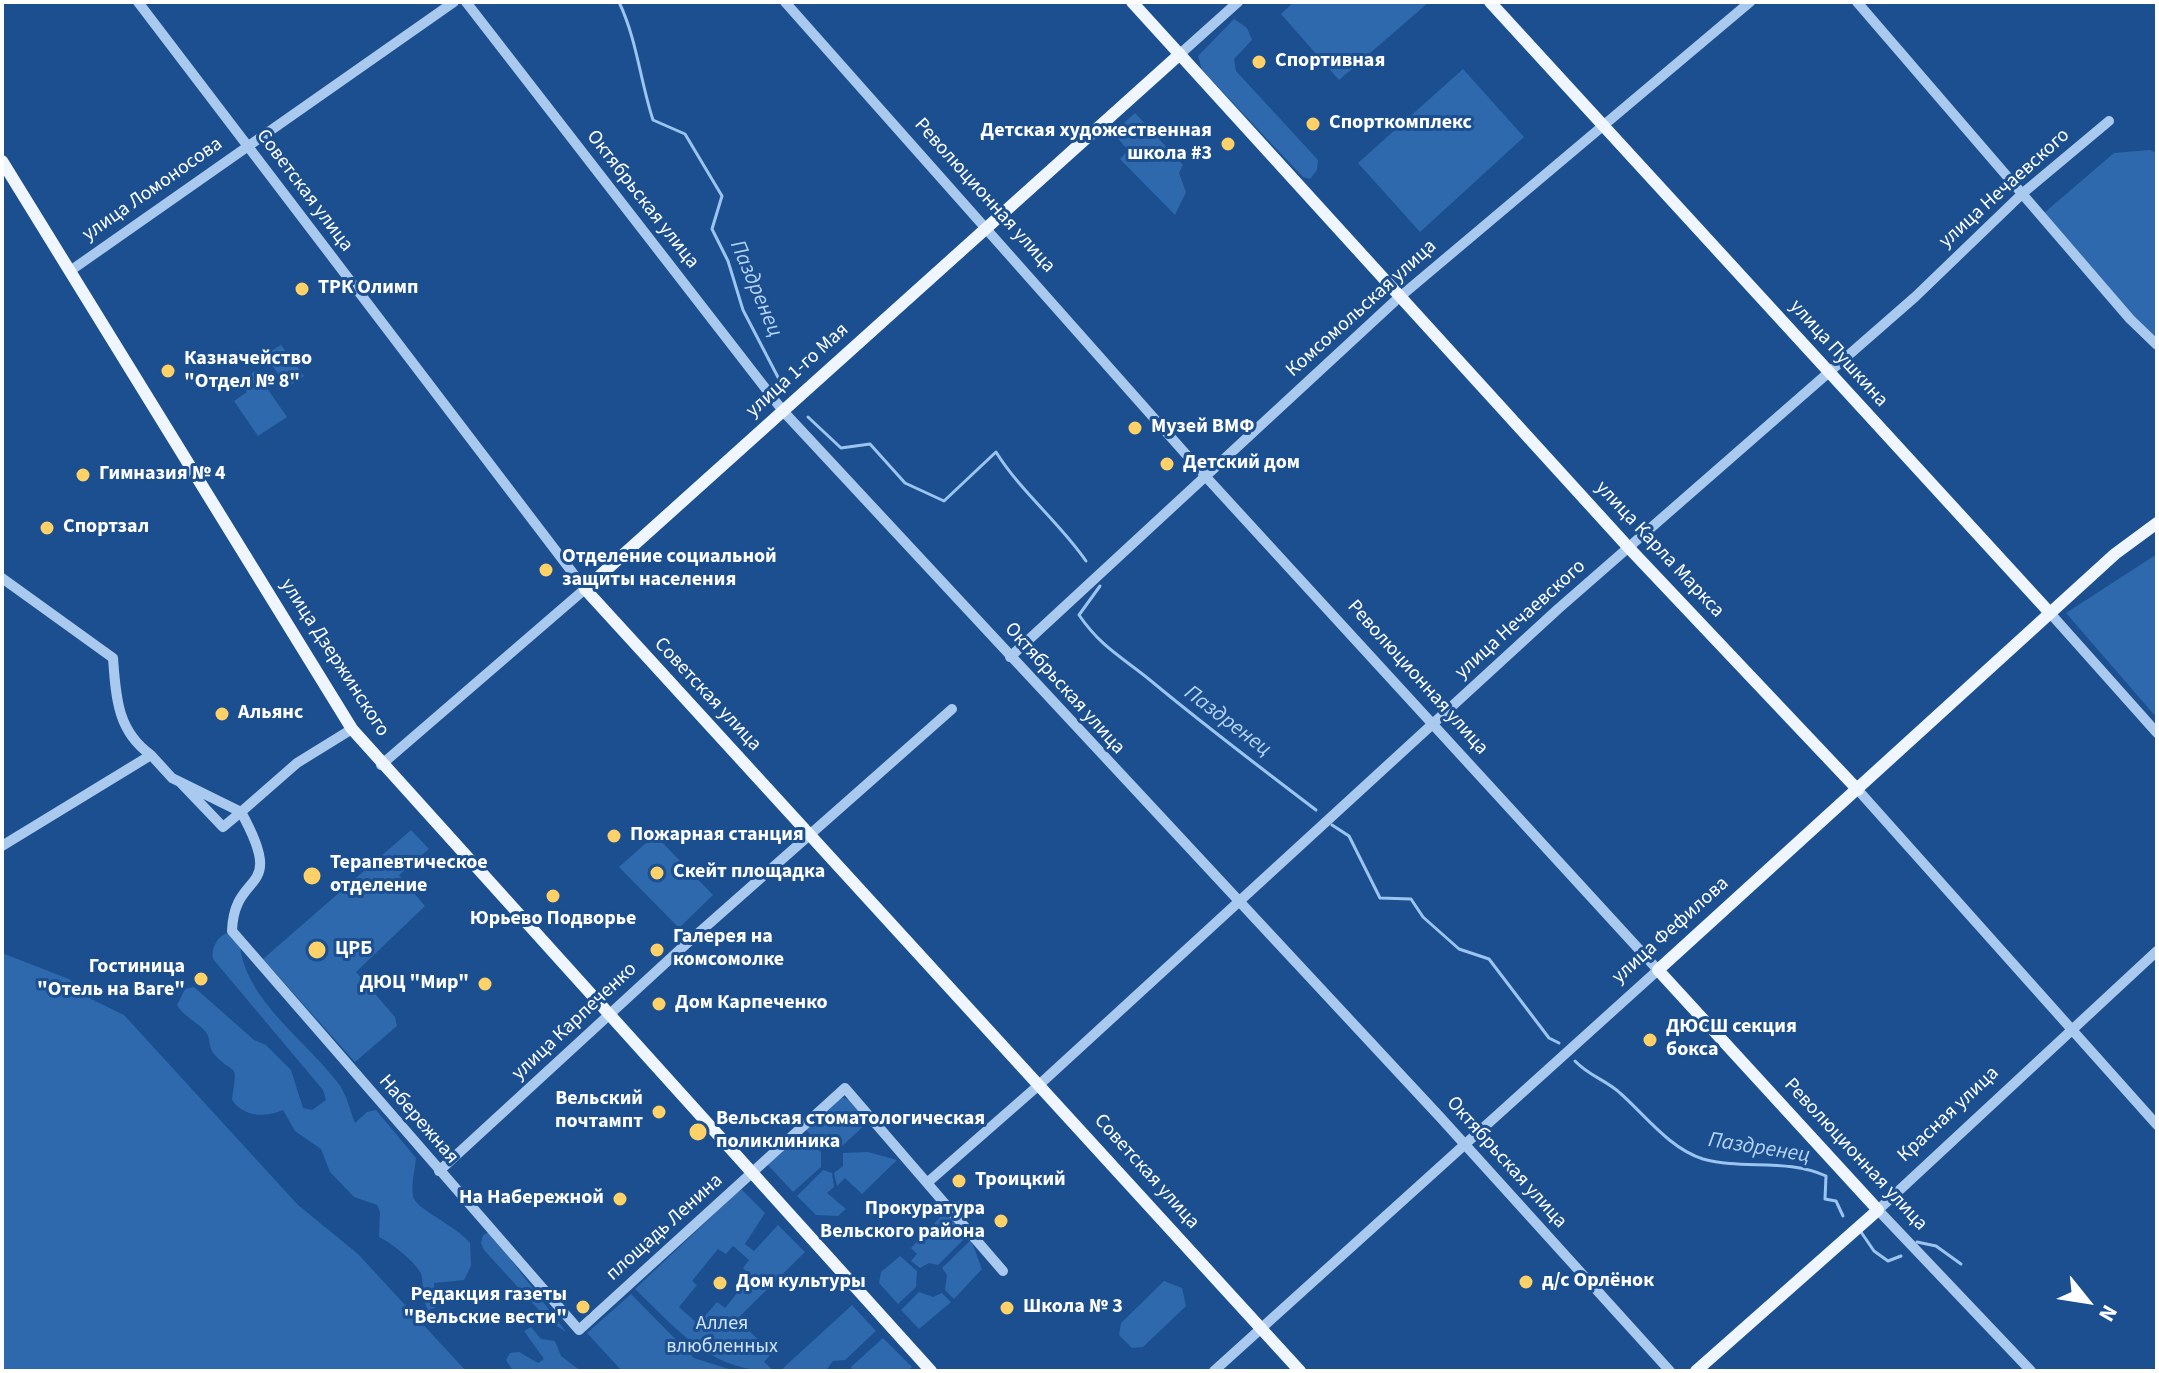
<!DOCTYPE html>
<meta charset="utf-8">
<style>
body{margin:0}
#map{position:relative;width:2159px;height:1373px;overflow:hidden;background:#1b4f8f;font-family:"Source Sans 3",sans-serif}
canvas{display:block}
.frame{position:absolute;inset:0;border:4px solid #fff;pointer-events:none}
.north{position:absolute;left:2047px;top:1261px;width:80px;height:80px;-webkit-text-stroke:6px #1b4f8f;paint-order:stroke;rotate:120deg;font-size:22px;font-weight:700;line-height:32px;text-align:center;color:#fff}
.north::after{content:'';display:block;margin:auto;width:28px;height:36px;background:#fff;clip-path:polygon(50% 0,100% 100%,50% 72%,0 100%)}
</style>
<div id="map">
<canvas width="2159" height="1373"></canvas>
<div class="frame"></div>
<div class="north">N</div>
</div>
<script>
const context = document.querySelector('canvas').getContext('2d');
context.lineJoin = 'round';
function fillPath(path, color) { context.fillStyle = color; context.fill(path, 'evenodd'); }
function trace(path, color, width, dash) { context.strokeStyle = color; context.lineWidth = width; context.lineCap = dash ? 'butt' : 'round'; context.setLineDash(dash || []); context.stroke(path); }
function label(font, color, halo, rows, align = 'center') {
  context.font = font + ' "Source Sans 3",sans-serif'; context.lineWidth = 6; context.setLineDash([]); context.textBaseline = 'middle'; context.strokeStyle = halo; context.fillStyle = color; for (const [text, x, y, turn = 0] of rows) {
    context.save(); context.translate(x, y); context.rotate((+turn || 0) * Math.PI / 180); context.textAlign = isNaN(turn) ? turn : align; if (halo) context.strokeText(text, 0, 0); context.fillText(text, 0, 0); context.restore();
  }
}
const green = new Path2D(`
 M1294 2H1429L1339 80 1281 14Z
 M1234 19 1247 28 1252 40 1234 59 1236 71 1318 160 1317 170 1310 179 1303 177 1202 70 1198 56Z
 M1463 69 1524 137 1420 232 1358 163Z
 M1135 113 1183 165 1179 173 1186 192 1175 215 1120 159 1128 150 1113 133Z
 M2150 150 2157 153V342L2055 233 2044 213 2114 153Z
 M281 345 304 376 288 387 264 355Z
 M255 371 287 417 258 436 234 401 247 392 240 382Z
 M2157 554V718L2066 613Z
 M411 830 429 849 399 875 425 906 356 972 395 1017 397 1026 355 1062 263 959Z
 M655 835 713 895 679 928 619 867Z
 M227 933 240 945C245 1000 307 1041 338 1083 346 1093 350 1110 355 1123L367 1112 376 1110 416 1158C415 1170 411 1184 413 1196 414 1208 458 1227 470 1243L471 1266 464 1280 434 1283 435 1308 428 1310C422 1298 423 1289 422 1278 422 1266 390 1242 379 1237L380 1212 377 1205 354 1197 330 1172 321 1149 295 1131 283 1110C265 1118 244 1117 232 1100 238 1059 236 1078 214 1054 208 1047 211 1037 205 1031 196 1021 184 1017 177 1005L185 989 194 987 254 1040 266 1045 291 1070 303 1108 312 1110 326 1100 323 1090 213 959C211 948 217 937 227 933Z
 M2 953 69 979 91 999 124 1015 298 1205 358 1254 466 1371H2Z
 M841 1097 851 1101 869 1121 839 1149H825L805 1129Z
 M805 1139 821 1152V1167L793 1192 767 1164 792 1140Z
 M868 1152 897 1160 862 1194 845 1178 837 1186 834 1173 843 1166V1153Z
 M823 1170 832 1173 834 1187 827 1193 846 1209 838 1216 816 1215 797 1196Z
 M741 1189 765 1213 745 1244 754 1251 778 1225 805 1252 737 1319 772 1353 764 1362 774 1371C710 1371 678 1330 635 1289ZM733 1246 749 1260 743 1268 751 1276 725 1308 717 1302 698 1324 679 1307 697 1285 692 1281 718 1249 726 1254Z
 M946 1211 967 1236 938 1265 929 1263 920 1268 911 1261 917 1254 911 1248Z
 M489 1232 508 1245 512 1261 566 1332 548 1320 484 1250 481 1243 483 1235Z
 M971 1240 982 1269 954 1299 945 1290 947 1275 942 1268Z
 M900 1256 917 1271 916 1287 898 1304 879 1283 881 1272Z
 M1164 1281 1182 1288 1186 1306 1143 1347 1132 1348 1119 1335 1121 1323Z
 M919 1292 933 1297 942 1293 951 1302 919 1329 901 1310Z
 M631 1294 694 1358 735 1371H622L587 1333Z
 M852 1305 876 1331 845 1360 833 1361 827 1369 780 1371Z
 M531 1327 541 1339 555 1341 561 1356 581 1371H513L506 1360 510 1353 519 1352 538 1363 544 1359 524 1331Z
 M883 1338 912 1367 908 1371H852L851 1367Z`);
const stream = new Path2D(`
 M619 2C637 40 640 80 653 120L685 134 722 196 712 229 728 261 743 310 781 383
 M808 417 841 448 870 444 905 483 944 501 996 452C1021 492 1059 522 1086 561
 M1100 586 1079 615C1103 650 1126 659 1156 685 1208 728 1262 769 1316 810
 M1332 825 1349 836 1380 898 1411 899 1423 917 1459 949 1489 959 1549 1038 1559 1043
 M1575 1061C1589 1076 1606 1080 1620 1093 1645 1115 1670 1149 1703 1159 1743 1170 1787 1158 1826 1176L1825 1199 1836 1201 1843 1216
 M1861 1232 1874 1251 1888 1261 1901 1256
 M1917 1242 1936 1246 1961 1264`);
const minor = new Path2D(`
 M138 2 585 589 381 765
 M466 2 783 411 1440 1117 1670 1371
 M785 2 1207 478 1658 970 1214 1371
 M1857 2 2130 319 2157 345
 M1180 54 1238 2
 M70 271 454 2
 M2 578 113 658C116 697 117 731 151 755
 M2050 613 2157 733
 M1010 657 1395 301 1750 2
 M180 782 223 827 241 812C288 897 234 868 232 931L579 1330 845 1088 1003 1271
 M1858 790 2157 1125
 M2 846 151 755 172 778 241 812 297 763 352 729
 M439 1171 685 945 952 709
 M927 1183 1040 1084 1558 609 1915 297 2023 193 2109 121
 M2031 1371 1878 1210 2157 951`);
const major = new Path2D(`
 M1132 2 1629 548 1858 790
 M1490 2 2050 613
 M1180 54 585 589 1300 1371
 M2 161 352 729 931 1371
 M1696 1371 1878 1210 1658 970 2115 554 2157 523`);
const markers = [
 [1259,62,8,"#ffd166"],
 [1313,124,8,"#ffd166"],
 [1228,144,8,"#ffd166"],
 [302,289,8,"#ffd166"],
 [168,371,8,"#ffd166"],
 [1135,428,8,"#ffd166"],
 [1167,464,8,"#ffd166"],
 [83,475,8,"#ffd166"],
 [47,528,8,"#ffd166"],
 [546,570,8,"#ffd166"],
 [222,714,8,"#ffd166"],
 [614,836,8,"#ffd166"],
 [657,873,8,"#ffd166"],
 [312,876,10,"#ffd166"],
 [553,896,8,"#ffd166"],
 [317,950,10,"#ffd166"],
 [657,950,8,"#ffd166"],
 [201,979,8,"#ffd166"],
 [485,984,8,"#ffd166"],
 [659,1004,8,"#ffd166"],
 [1650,1040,8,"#ffd166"],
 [659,1112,8,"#ffd166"],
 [698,1132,10,"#ffd166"],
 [959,1181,8,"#ffd166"],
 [620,1199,8,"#ffd166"],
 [1001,1221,8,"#ffd166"],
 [1526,1282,8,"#ffd166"],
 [720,1283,8,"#ffd166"],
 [583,1307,8,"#ffd166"],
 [1007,1308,8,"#ffd166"]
];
const poiNames = [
 ["Спортивная",1275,62],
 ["Спорткомплекс",1329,124],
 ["Детская художественная",1212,132,"right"],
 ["школа #3",1212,155,"right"],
 ["ТРК Олимп",318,289],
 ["Казначейство",184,360],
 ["\"Отдел № 8\"",184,383],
 ["Музей ВМФ",1151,428],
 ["Детский дом",1183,464],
 ["Гимназия № 4",99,475],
 ["Спортзал",63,528],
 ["Отделение социальной",562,558],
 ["защиты населения",562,581],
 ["Альянс",238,714],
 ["Пожарная станция",630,836],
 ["Терапевтическое",330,864],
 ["отделение",330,887],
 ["Скейт площадка",673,873],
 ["Юрьево Подворье",553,920,"center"],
 ["Галерея на",673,938],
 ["комсомолке",673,961],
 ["ЦРБ",335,950],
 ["Гостиница",185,968,"right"],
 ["\"Отель на Ваге\"",185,991,"right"],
 ["ДЮЦ \"Мир\"",469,984,"right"],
 ["Дом Карпеченко",675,1004],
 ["ДЮСШ секция",1666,1028],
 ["бокса",1666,1051],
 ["Вельский",643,1100,"right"],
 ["почтампт",643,1123,"right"],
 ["Вельская стоматологическая",716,1120],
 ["поликлиника",716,1143],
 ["Троицкий",975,1181],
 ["На Набережной",604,1199,"right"],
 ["Прокуратура",985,1210,"right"],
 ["Вельского района",985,1233,"right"],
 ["д/с Орлёнок",1542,1282],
 ["Дом культуры",736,1283],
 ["Редакция газеты",567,1296,"right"],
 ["\"Вельские вести\"",567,1319,"right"],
 ["Школа № 3",1023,1308]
];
const streetNames = [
 ["улица Нечаевского",2005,189,-42],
 ["улица Ломоносова",153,190,-35],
 ["Советская улица",304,191,53],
 ["Революционная улица",984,196,48],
 ["Октябрьская улица",642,200,52],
 ["Комсомольская улица",1362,309,-42],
 ["улица Пушкина",1838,354,48],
 ["улица 1-го Мая",798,371,-42],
 ["улица Карла Маркса",1659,550,47],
 ["улица Нечаевского",1521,620,-42],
 ["улица Дзержинского",334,658,57],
 ["Революционная улица",1417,678,48],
 ["Октябрьская улица",1064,689,48],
 ["Советская улица",707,695,47],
 ["улица Фефилова",1671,931,-42],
 ["улица Карпеченко",575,1022,-43],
 ["Красная улица",1949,1115,-43],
 ["Набережная",418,1120,49],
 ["Революционная улица",1855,1155,47],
 ["Октябрьская улица",1506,1163,48],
 ["Советская улица",1146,1172,48],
 ["площадь Ленина",665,1228,-42]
];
const parkNames = [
 ["Аллея",722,1325],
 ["влюбленных",722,1348]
];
const waterNames = [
 ["Паздренец",755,289,67],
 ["Паздренец",1227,722,37],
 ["Паздренец",1759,1149,9]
];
fillPath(green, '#2e69ad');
trace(stream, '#9cc4f0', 3);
trace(minor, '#a9c9ee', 10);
trace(major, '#f0f6ff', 12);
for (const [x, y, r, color] of markers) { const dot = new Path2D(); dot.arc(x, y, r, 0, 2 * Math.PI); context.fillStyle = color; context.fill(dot); trace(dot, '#1b4f8f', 3); }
label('bold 20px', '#fff', '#1b4f8f', poiNames, 'left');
label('20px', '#fff', '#1b4f8f', streetNames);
label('20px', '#cfe3fa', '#1b4f8f', parkNames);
label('italic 22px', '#b5d3f5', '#1b4f8f', waterNames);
</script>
